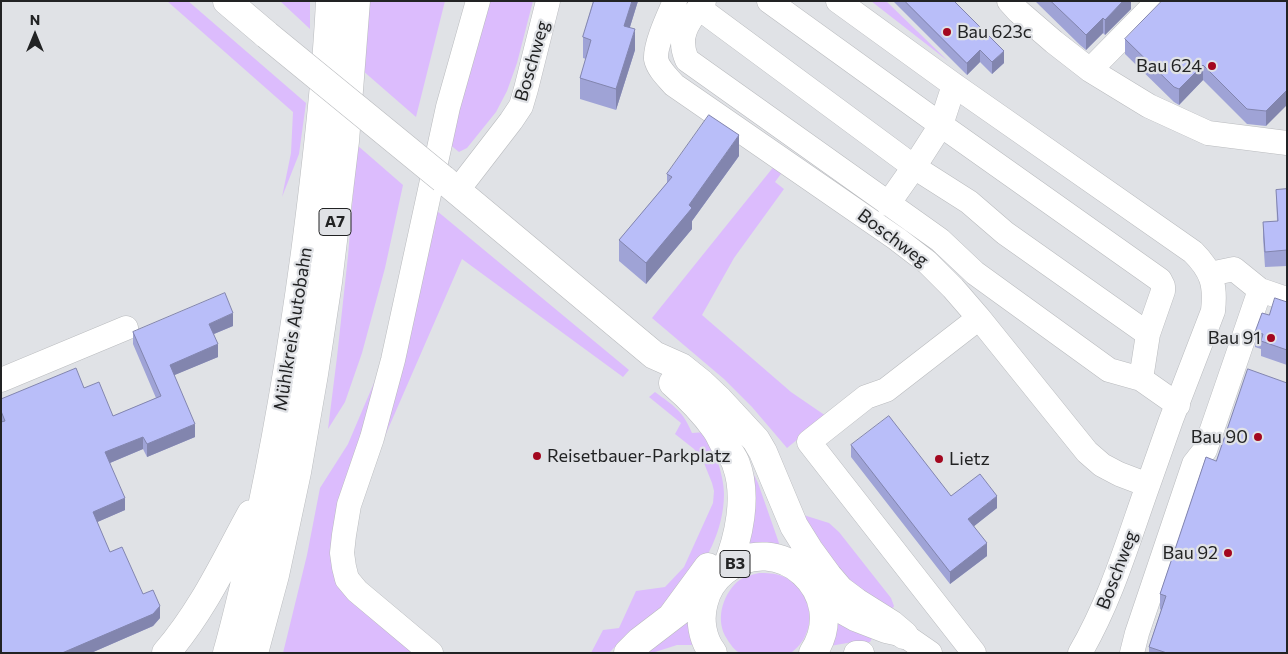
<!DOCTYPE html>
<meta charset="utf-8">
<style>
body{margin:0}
#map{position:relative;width:1288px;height:654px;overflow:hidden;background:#e0e2e6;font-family:Commissioner,sans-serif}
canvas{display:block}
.frame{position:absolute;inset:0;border:2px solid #222324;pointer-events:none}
.north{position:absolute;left:10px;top:10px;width:50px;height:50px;-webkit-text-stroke:4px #e0e2e6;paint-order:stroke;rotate:0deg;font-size:14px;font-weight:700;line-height:20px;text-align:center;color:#222324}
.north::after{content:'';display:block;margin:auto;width:18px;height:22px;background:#222324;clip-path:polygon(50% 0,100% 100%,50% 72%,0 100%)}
</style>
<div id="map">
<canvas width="1288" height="654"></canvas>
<div class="frame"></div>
<div class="north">N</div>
</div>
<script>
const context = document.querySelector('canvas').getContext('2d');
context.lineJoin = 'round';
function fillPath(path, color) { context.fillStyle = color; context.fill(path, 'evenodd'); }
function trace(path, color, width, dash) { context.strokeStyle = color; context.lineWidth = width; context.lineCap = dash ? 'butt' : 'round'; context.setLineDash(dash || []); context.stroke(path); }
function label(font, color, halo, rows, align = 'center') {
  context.font = font + ' Commissioner,sans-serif'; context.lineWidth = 4.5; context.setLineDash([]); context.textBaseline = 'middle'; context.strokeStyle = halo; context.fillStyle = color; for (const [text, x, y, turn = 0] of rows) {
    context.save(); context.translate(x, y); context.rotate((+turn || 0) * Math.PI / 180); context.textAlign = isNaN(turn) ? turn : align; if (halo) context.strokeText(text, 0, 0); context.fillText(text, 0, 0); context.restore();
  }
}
const green = new Path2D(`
 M167 1H188L306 103 299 154 282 197 291 153 293 112Z
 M280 1H310V29Z
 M368 1H445L416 117 362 70Z
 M485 1H533L517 63 507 91 496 112 467 148 459 152 449 144Z
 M871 1H886L948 61Z
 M357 145 403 185 385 268 362 353 345 402 328 429 337 357 348 256Z
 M775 165 783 171 775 182 784 189 734 258 702 315 791 392 826 416 787 448 752 407 724 379 652 318Z
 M431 206 629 370 623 377 462 259 365 482Z
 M397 305 334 564 422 653H283L307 555 320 488 348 444 376 378Z
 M655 392C674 406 683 411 692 433L706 432C714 449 724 475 724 494 724 529 706 566 681 590 658 612 631 629 609 653H591L603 630 619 628 636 591 665 587 684 567 713 503 714 491 712 483 704 463 694 449 675 434 681 423 649 397Z
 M739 445 758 483 780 546C765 543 758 543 743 549Z
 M797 513 829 523 839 532 891 598 894 606 890 613 848 584Z
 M759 573C767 573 774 573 782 576 804 584 816 613 806 634 803 642 797 648 791 653 778 653 765 653 752 653 749 653 744 654 740 653 735 651 730 644 727 639 715 621 722 596 737 582 743 577 751 575 759 573Z
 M693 617 698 645H677L652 653H644Z
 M837 621 874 635 870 642H853L830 646 837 630Z`);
const minor = new Path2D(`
 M675 1C669 15 655 44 656 59 658 69 668 78 674 85L897 239 927 262 953 288 979 318 1087 452 1102 465 1119 474 1148 485C1128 541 1111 600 1080 653
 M704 1C689 21 676 35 687 60L940 240 975 273 1109 370 1141 379 1178 405
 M769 1 941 125 1160 280 1163 286V291L1148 334 1141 379
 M838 1 954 85 1193 252C1212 271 1216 285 1213 311L1171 420 1148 485
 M1009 1 1018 11 1054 42 1090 70 1149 106 1208 133 1287 143
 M699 8 914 167 969 202 1005 233 1148 334
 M1090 70 1158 1
 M457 191 511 121 521 106 526 89 548 1
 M888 204 914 167 941 125 954 85
 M1210 274 1234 269 1260 290 1287 299
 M1 380 126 328
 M820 597 837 609 855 619 886 631 904 635 930 653
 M431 653 357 591 347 579 344 567 342 553 344 535 349 505 372 438 393 360 448 107 478 1
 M856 653H862
 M974 653 809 442 866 397 886 390 979 318
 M1132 653 1137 633 1194 464 1205 450 1260 290`);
const major = new Path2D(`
 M227 1 267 35
 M443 179 654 355 681 367 701 383 719 400 756 440 763 452 794 526 809 550 828 576 840 590 856 602 891 624 904 635
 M673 383C689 397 703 411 715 428 719 433 721 439 724 444 728 451 734 457 736 464 748 496 739 538 726 569
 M672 616 708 567
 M628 653 640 641 687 605
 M713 653C702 639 699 619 704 602 707 590 714 579 724 571 778 526 852 594 813 653`);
const highway = new Path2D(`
 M166 653C203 610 224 563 251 514
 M227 653C238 615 246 577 255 539 276 445 292 349 305 253 316 169 326 85 330 1
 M254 653 275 575 297 472 314 374 328 282 345 141 356 1`);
const majorBridge = new Path2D(`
 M267 35 443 179`);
const wall = new Path2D(`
 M589 1H638L630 27 635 50 616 110 580 99V78L586 59 583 58V37L593 2Z
 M893 1H954L1004 63 992 74 980 62 967 75Z
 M1035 1H1131V9L1105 35 1103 33 1086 50 1080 45Z
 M1287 1 1266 126 1247 124 1203 80 1179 105 1174 102 1125 54V39Z
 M739 156 692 221V229L646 284 619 261V240L667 183V174Z
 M1287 189V266L1265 267 1263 238V222L1277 221 1276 190Z
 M1287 302V365L1261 356V349L1255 347V332L1269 315Z
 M233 326 214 334 218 357 174 375 195 437 147 457 143 449 110 463 125 510 97 522 110 552 160 618 153 626 91 653H1V399L84 388 113 416 156 398 133 344V332Z
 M851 445 951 496 997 508 974 526 987 556 950 584 851 457Z
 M1206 457 1287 653H1149V647L1161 610 1160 609V594Z`);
const shadedWall = new Path2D(`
 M632 1H638L624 46V26Z
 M1123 1H1131V9L1105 35V20Z
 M1103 18V33L1086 50V35Z
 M635 29V50L616 110V89Z
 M980 50V62L967 75V63Z
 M1004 51V63L992 74V62Z
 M1203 65V80L1179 105V89Z
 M1287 90V105L1266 126V111Z
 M739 135V156L692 221V229L646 284V263L689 205Z
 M233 313V326L209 336V324Z
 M218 344V357L170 377V365Z
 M195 424V437L147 457V444Z
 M143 437V449L105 465V452Z
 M997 496V508L968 531V519Z
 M125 498V510L93 524V512Z
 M987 543V556L950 584V572Z
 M160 606V618L153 626 91 653H62Z`);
const building = new Path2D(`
 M594 1H632L624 26 635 29 616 89 580 78 591 40 583 37Z
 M905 1H954L1004 51 992 62 980 50 967 63Z
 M1051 1H1123L1105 20 1103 18 1086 35 1080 29Z
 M1162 1H1287V90L1266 111 1247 109 1203 65 1179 89 1174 87 1125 39Z
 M709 115 739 135 689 205 692 208 646 263 619 240 672 177 667 174Z
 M1287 189V250L1265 252 1263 222 1278 221 1276 190Z
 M225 293 233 313 209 324 218 344 170 365 195 424 147 444 143 437 105 452 125 498 93 512 110 552 122 547 143 594 153 590 160 606 153 614 62 653H1V422L5 421 1 411V399L76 368 84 388 99 382 113 416 161 396 133 332Z
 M1275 298 1287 302V350L1261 341 1263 334 1255 332 1262 313 1269 315Z
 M1248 369 1287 383V653H1167L1149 647 1166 596 1160 594 1206 457 1216 461Z
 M889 416 951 496 980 474 997 496 968 519 987 543 950 572 851 445Z`);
const markers = [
 [947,32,5,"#a3071f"],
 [1212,66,5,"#a3071f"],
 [1271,338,5,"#a3071f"],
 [1258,437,5,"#a3071f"],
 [537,456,5,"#a3071f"],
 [939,459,5,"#a3071f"],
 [1228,553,5,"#a3071f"]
];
const shields = [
 [335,222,32],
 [735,564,30]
];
const shieldNames = [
 ["A7",335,222],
 ["B3",735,564]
];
const poiNames = [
 ["Bau 623c",957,32,"left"],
 ["Bau 624",1202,66],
 ["Bau 91",1261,338],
 ["Bau 90",1248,437],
 ["Reisetbauer-Parkplatz",547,456,"left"],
 ["Lietz",949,459,"left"],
 ["Bau 92",1218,553]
];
const streetNames = [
 ["Boschweg",532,61,-74],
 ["Boschweg",893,238,37],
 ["Mühlkreis Autobahn",293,329,-81],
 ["Boschweg",1117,570,-69]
];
fillPath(green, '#dcbcfd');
trace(minor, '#b9bbbe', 25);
trace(major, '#b9bbbe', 29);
trace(highway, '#b9bbbe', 29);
trace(minor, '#fff', 24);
trace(major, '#fff', 28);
trace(highway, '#fff', 28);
trace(majorBridge, '#b9bbbe', 29, []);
trace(majorBridge, '#fff', 28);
fillPath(wall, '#9fa3d6');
fillPath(shadedWall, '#8285ae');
fillPath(building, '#b9bef9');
trace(building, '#8285ae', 1);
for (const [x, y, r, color] of markers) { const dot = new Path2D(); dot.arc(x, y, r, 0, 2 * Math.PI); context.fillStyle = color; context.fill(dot); trace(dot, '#e0e2e6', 2); }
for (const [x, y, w] of shields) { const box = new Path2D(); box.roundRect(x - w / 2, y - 13.5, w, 27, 4); context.fillStyle = '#e0e2e6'; context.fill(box); trace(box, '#222324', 1); }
label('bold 16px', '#222324', null, shieldNames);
label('18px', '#222324', '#e0e2e6', poiNames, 'right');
label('18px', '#222324', '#e0e2e6', streetNames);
</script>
